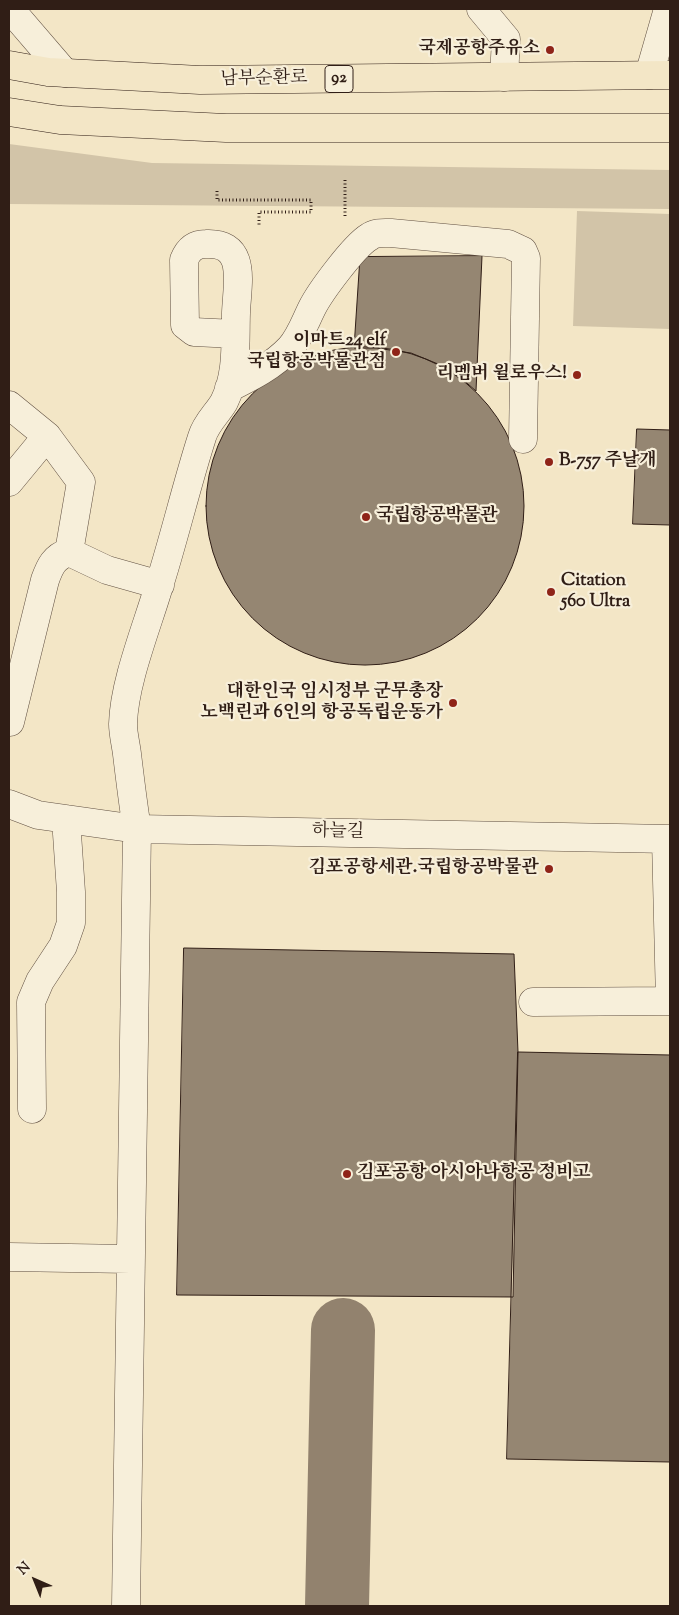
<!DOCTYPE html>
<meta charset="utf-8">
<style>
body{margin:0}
#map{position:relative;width:679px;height:1615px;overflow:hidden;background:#f3e6c6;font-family:"Sorts Mill Goudy",serif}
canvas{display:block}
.frame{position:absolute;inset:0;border:10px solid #301e16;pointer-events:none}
.north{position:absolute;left:10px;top:1555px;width:50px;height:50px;-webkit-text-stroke:4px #f7efda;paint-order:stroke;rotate:316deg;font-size:14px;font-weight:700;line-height:20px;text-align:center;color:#301e16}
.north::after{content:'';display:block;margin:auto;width:18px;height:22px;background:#301e16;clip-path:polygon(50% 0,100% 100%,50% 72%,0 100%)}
</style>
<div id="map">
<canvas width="679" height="1615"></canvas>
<div class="frame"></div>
<div class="north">N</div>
</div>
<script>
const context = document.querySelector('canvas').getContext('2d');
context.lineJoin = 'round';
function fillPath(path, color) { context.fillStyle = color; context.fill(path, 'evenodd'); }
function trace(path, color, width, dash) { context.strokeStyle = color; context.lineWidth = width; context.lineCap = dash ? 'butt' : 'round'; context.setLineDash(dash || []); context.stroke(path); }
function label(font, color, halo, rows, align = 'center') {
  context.font = font + ' "Sorts Mill Goudy","Noto Serif KR",serif'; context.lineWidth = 4.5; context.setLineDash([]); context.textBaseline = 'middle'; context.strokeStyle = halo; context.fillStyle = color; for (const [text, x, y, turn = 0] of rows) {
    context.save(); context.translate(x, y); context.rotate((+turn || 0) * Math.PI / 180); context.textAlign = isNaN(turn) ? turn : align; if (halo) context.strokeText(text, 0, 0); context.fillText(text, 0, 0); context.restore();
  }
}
const green = new Path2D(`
 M9 144 152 163 670 170V209L9 204Z
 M577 211 670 214V329L573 326Z`);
const taxiway = new Path2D(`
 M337 1606 343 1330`);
const building = new Path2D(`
 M482 256 476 391 461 378 438 364 411 353 376 348H354L360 257Z
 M206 506a159 159 0 1 1 318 0a159 159 0 1 1-318 0Z
 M637 429 670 430V525L633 524Z
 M184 948 514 954 518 1052 513 1297 177 1295Z
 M518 1052 670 1055V1462L507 1459Z`);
const path = new Path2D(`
 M217 191V200H311V212H259V225
 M345 216V179`);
const minor = new Path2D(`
 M10 9 65 73
 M481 9 506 39 504 77
 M649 75 668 9
 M229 388C251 377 273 366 290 348 300 337 305 322 312 308 320 292 354 246 369 237 375 232 384 233 391 233L508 244 523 251 526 258 523 439
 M9 405 47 436 81 482 69 552
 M9 482 47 436
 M10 722 45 580C50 566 54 557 69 552L107 570 160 585
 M9 804 38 815 137 829 670 839
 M666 839 670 1001
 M533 1002 670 1001
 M32 1109 31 1002 40 981 63 946 71 923V892L66 819
 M9 1257 130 1259
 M126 1606 137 829C133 804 130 779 127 754 126 745 123 734 123 724 124 683 146 629 158 589 174 539 186 487 202 437 206 423 217 414 224 402 238 374 235 343 236 313 237 284 248 242 206 244 194 244 188 250 184 260L185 325 194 332 235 334`);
const major = new Path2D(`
 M9 65 48 72 200 80 670 75
 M9 112 60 120 226 128H670`);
const markers = [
 [550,50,5,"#8f2418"],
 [396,352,5,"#8f2418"],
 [577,375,5,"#8f2418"],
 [549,462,5,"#8f2418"],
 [366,517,5,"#8f2418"],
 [551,592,5,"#8f2418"],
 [453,703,5,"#8f2418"],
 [549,869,5,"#8f2418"],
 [347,1174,5,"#8f2418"]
];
const shields = [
 [339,79,28]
];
const shieldNames = [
 ["92",339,79]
];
const poiNames = [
 ["국제공항주유소",540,50],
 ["이마트24 elf",386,342],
 ["국립항공박물관점",386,363],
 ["리멤버 윌로우스!",567,375],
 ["B-757 주날개",559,462,"left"],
 ["국립항공박물관",376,517,"left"],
 ["Citation",561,582,"left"],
 ["560 Ultra",561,603,"left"],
 ["대한인국 임시정부 군무총장",443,693],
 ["노백린과 6인의 항공독립운동가",443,714],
 ["김포공항세관.국립항공박물관",539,869],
 ["김포공항 아시아나항공 정비고",357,1174,"left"]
];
const streetNames = [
 ["남부순환로",264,80,-1],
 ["하늘길",338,833,1]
];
fillPath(green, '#d2c4a8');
trace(taxiway, '#92826e', 64);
fillPath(building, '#958672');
trace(building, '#301e16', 1);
trace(minor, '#615042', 29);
trace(major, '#301e16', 29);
trace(path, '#301e16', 3, [1, 2.5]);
trace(minor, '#f7efda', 28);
trace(major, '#f3e6c6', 28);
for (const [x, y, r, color] of markers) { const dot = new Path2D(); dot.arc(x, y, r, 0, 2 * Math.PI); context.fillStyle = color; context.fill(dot); trace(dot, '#f7efda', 2); }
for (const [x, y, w] of shields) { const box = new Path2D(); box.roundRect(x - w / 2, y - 13.5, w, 27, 4); context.fillStyle = '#f7efda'; context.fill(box); trace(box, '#301e16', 1); }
label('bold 16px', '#301e16', null, shieldNames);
label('bold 18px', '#301e16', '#f7efda', poiNames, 'right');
label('18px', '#301e16', '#f7efda', streetNames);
</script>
